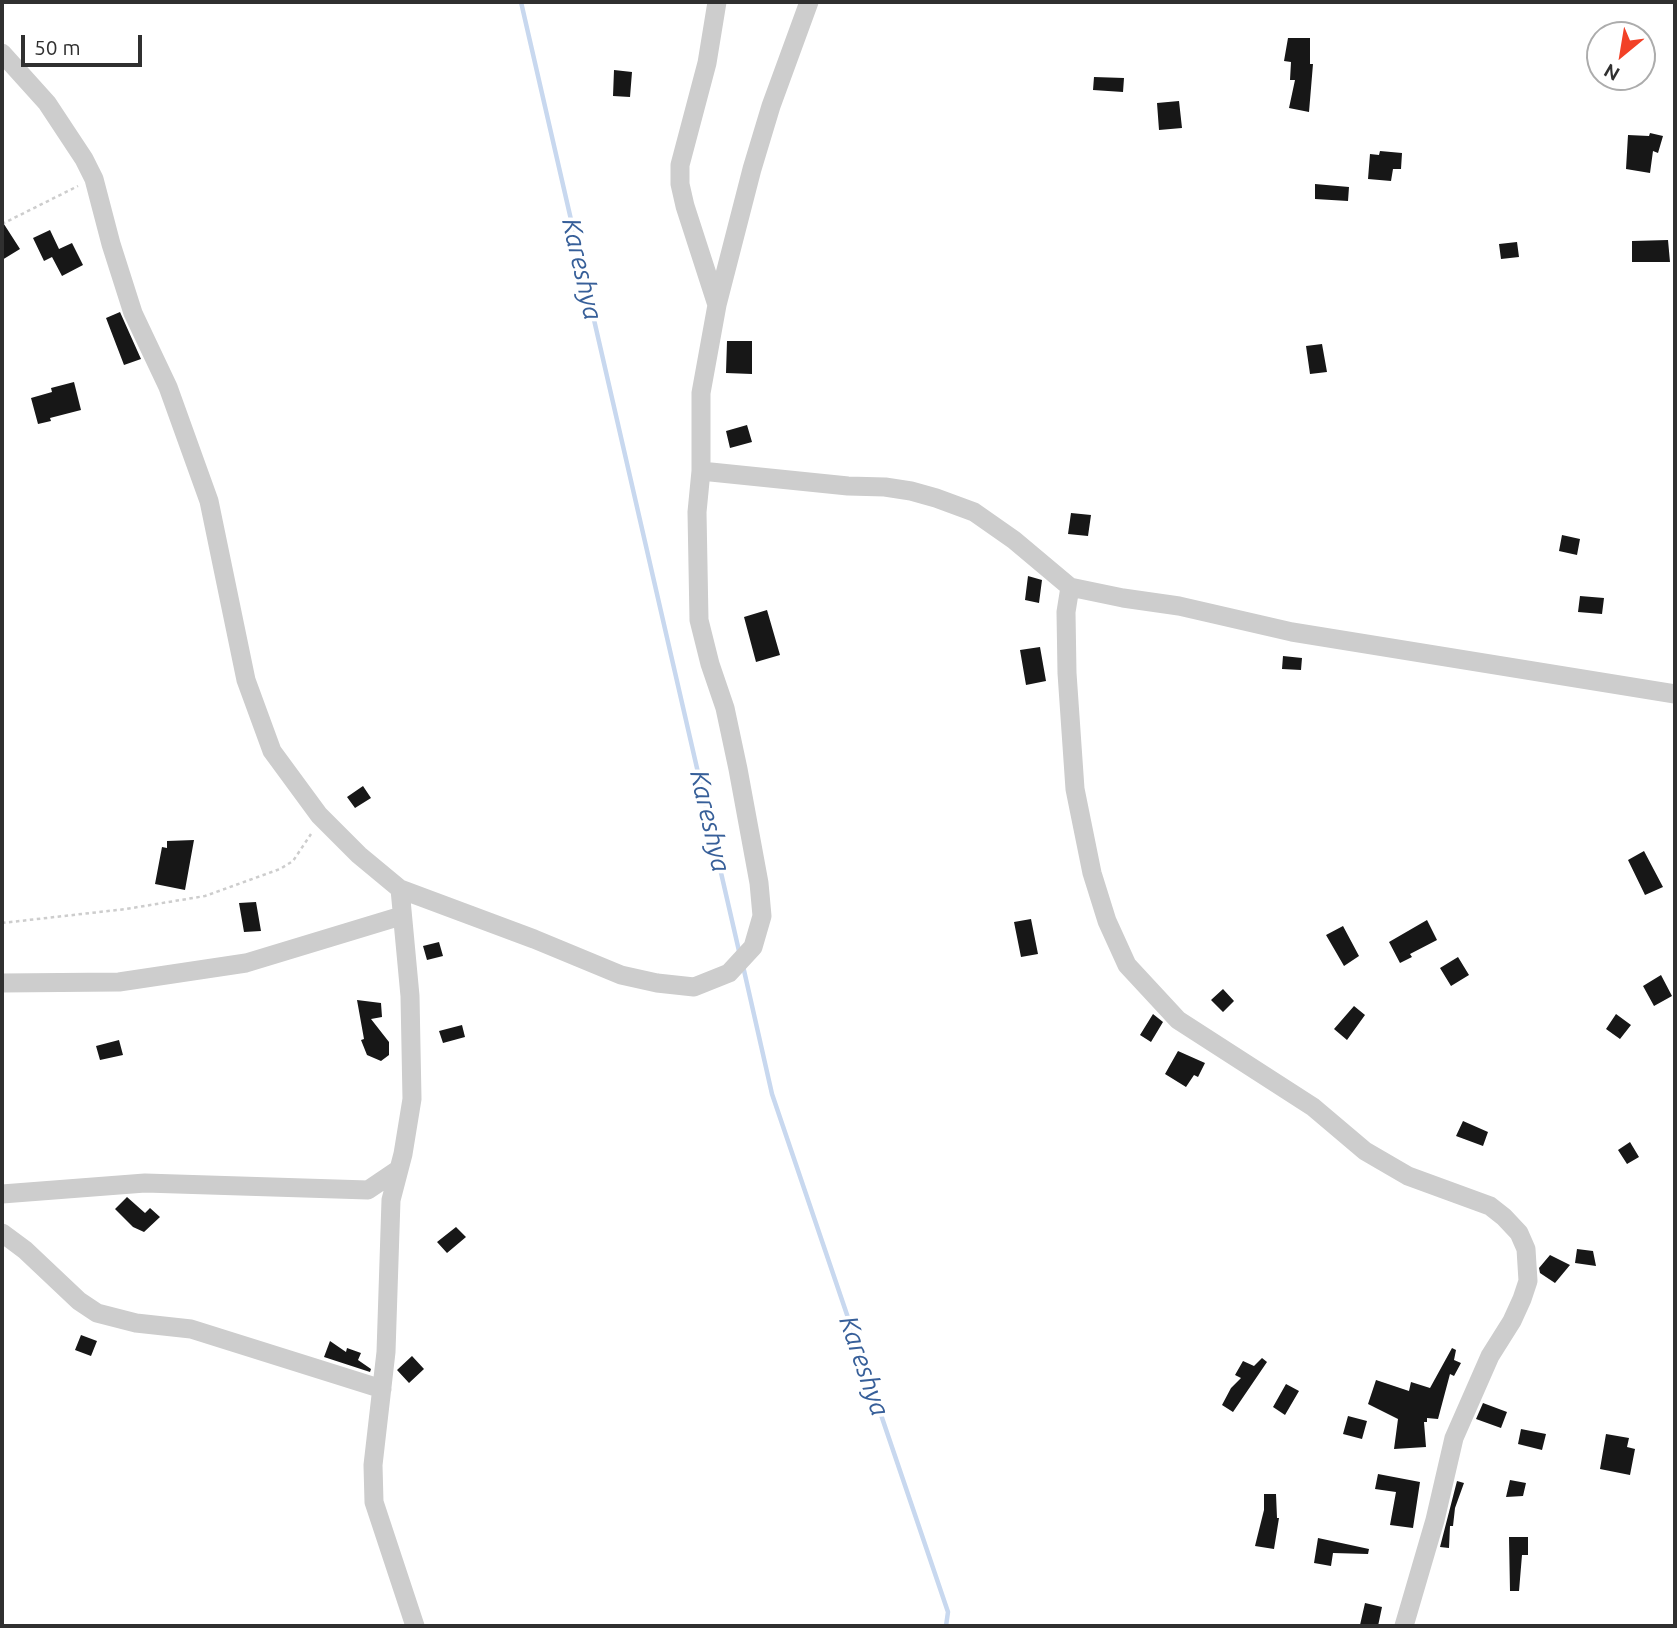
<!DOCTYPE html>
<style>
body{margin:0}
#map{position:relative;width:1677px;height:1628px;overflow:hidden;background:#fff;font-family:Ubuntu,sans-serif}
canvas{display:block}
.frame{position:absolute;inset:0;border:4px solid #303030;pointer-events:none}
.north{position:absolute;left:1586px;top:21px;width:70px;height:70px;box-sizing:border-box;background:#fff;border:2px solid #acacac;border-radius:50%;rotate:210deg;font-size:19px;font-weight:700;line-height:28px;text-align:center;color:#303030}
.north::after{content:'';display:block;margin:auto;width:24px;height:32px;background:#f24127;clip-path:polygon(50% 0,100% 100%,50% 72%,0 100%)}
.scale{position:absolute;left:21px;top:35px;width:121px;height:32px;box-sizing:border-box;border:4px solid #303030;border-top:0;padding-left:9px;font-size:21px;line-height:24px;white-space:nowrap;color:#303030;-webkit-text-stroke:5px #fff;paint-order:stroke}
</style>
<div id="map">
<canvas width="1677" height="1628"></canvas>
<div class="frame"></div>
<div class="north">N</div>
<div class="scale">50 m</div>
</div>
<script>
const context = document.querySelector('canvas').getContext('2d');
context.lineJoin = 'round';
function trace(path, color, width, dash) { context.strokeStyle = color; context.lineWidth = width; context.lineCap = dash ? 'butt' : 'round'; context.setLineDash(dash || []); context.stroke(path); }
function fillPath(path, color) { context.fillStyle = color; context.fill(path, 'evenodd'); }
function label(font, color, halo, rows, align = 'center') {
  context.font = font + ' Ubuntu,sans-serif'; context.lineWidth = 7; context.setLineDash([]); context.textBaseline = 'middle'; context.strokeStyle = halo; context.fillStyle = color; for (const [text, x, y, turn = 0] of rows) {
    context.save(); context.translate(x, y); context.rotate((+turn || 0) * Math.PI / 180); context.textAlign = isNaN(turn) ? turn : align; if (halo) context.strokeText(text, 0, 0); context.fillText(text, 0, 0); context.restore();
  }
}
const stream = new Path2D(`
 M521 2 739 951
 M743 966 772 1094 948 1612 946 1626`);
const building = new Path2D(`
 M1288 38H1310V64H1313L1309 112 1289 108 1295 80H1290L1291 62 1284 61Z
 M614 70 632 72 630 97 613 96Z
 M1094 77 1124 78 1123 92 1093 90Z
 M1179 101 1182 128 1159 130 1157 103Z
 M1650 133 1663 136 1658 153 1653 151 1650 173 1626 169 1628 135 1649 136Z
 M1380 151 1402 153 1401 169H1393L1391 181 1368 179 1370 154 1379 155Z
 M1315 184 1349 187 1348 201 1315 199Z
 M2 221 20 249 2 260Z
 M50 230 59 249 72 243 83 265 62 276 52 257 44 261 33 238Z
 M1668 240 1670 262H1632V241Z
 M1517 242 1519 257 1501 259 1499 244Z
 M120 312 141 359 124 365 106 318Z
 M727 341H752V374L726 373Z
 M1322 344 1327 372 1310 374 1306 346Z
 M74 382 81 410 50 418 51 421 38 424 31 398 52 392 51 388Z
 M747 425 752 442 730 448 726 431Z
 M1071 513 1091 515 1088 536 1068 534Z
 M1562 535 1580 539 1577 555 1559 551Z
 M1028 576 1042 580 1039 603 1025 600Z
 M1580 596 1604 598 1602 614 1578 612Z
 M767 610 780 655 756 662 744 617Z
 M1040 647 1046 681 1026 685 1020 650Z
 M1283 656 1302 658 1301 670 1282 669Z
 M363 786 371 798 355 808 347 797Z
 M194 840 185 890 155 884 162 847 167 848V841Z
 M1644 851 1663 887 1645 895 1628 860Z
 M256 902 261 931 244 932 239 903Z
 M1031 919 1038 954 1021 957 1014 922Z
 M1427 920 1437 940 1410 954 1412 957 1400 963 1389 942Z
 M1343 926 1359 956 1344 966 1326 935Z
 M439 942 443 956 427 960 423 946Z
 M1458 957 1469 975 1451 986 1440 968Z
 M1661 975 1672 996 1654 1006 1643 986Z
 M1223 989 1234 1001 1223 1012 1211 1000Z
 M357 1000 381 1003 382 1017 371 1019 389 1042V1055L381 1061 367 1055 361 1040 364 1039Z
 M1354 1006 1365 1015 1347 1040 1334 1029Z
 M1153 1014 1163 1022 1151 1042 1140 1035Z
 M1616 1014 1631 1025 1620 1039 1606 1029Z
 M462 1025 465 1037 443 1043 439 1031Z
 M119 1040 123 1055 100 1060 96 1046Z
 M1178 1051 1205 1063 1198 1077 1194 1075 1186 1087 1165 1074Z
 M1463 1121 1488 1132 1483 1146 1456 1136Z
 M1630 1142 1639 1157 1627 1164 1618 1150Z
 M127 1197 145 1213 150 1208 160 1217 144 1232 133 1227 115 1209Z
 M456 1227 466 1237 447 1253 437 1242Z
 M1577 1249 1593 1251 1596 1266 1575 1263Z
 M1550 1255 1570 1265 1555 1283 1540 1273 1539 1268Z
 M81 1335 97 1341 91 1356 75 1350Z
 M330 1341 346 1352 347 1348 361 1353 358 1360 371 1369 370 1372 324 1357Z
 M1452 1348 1456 1350 1454 1360 1461 1363 1454 1376 1450 1374 1438 1419 1427 1418V1422H1424L1426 1447 1394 1449 1398 1419 1368 1404 1376 1380 1409 1391 1411 1382 1430 1388Z
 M412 1356 424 1369 409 1383 397 1370Z
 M1262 1358 1267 1362 1233 1412 1222 1405 1231 1388 1241 1378 1235 1375 1243 1361 1254 1366Z
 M1286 1384 1299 1391 1285 1415 1273 1407Z
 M1483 1403 1507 1412 1501 1428 1476 1419Z
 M1348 1416 1367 1421 1362 1439 1343 1434Z
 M1521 1429 1546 1434 1542 1450 1518 1444Z
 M1606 1434 1629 1438 1627 1447 1635 1449 1630 1475 1600 1469Z
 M1378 1474 1420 1482 1413 1528 1390 1525 1396 1492 1375 1489Z
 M1510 1480 1526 1483 1523 1496 1506 1497Z
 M1457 1481 1464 1483 1455 1508 1453 1526H1450L1449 1548 1440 1547Z
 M1264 1494H1276L1277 1518H1279L1274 1549 1255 1546 1264 1510Z
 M1509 1537H1528V1555H1522L1519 1591H1510Z
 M1318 1538 1369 1549 1368 1554 1333 1553 1331 1566 1314 1563Z
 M1365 1603 1382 1607 1378 1626 1360 1625Z`);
const path = new Path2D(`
 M2 224 78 186
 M2 923 126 909 205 896 280 869 293 861 311 834`);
const street = new Path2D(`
 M717 2 707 63 680 165V184L685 206 717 305
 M2 53 47 103 84 159 94 179 111 244 133 313 168 387 209 501 246 680 272 751 319 815 359 855 400 889 534 939 621 975 657 983 694 987 729 973 753 947 762 916 759 883 738 769 725 708 710 664 699 620 697 512 701 471V393L717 305 752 169 771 106 809 2
 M701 471 848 486 885 487 911 491 936 498 974 512 1014 540 1070 587 1123 598 1179 606 1292 632 1675 694
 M1070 587 1066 612 1067 673 1075 789 1092 873 1107 921 1127 965 1178 1020 1313 1107 1365 1151 1408 1176 1490 1206 1504 1217 1519 1233 1526 1249 1528 1281 1522 1299 1512 1321 1490 1356 1454 1438 1435 1520 1404 1626
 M400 889 410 996 412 1099 403 1154 391 1200 386 1352 373 1465 374 1502 415 1626
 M2 983 119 982 246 963 401 916
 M2 1194 145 1183 368 1190 399 1169
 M2 1233 25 1250 79 1301 97 1313 136 1323 191 1329 382 1389`);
const waterNames = [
 ["Kareshya",582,269,77],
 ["Kareshya",710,821,77],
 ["Kareshya",864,1366,71]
];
trace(stream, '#c8d8ef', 4.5);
fillPath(building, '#171717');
trace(path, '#cdcdcd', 2.5, [3.5, 3.5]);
trace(street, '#cdcdcd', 19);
label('italic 26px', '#375f99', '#fff', waterNames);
</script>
